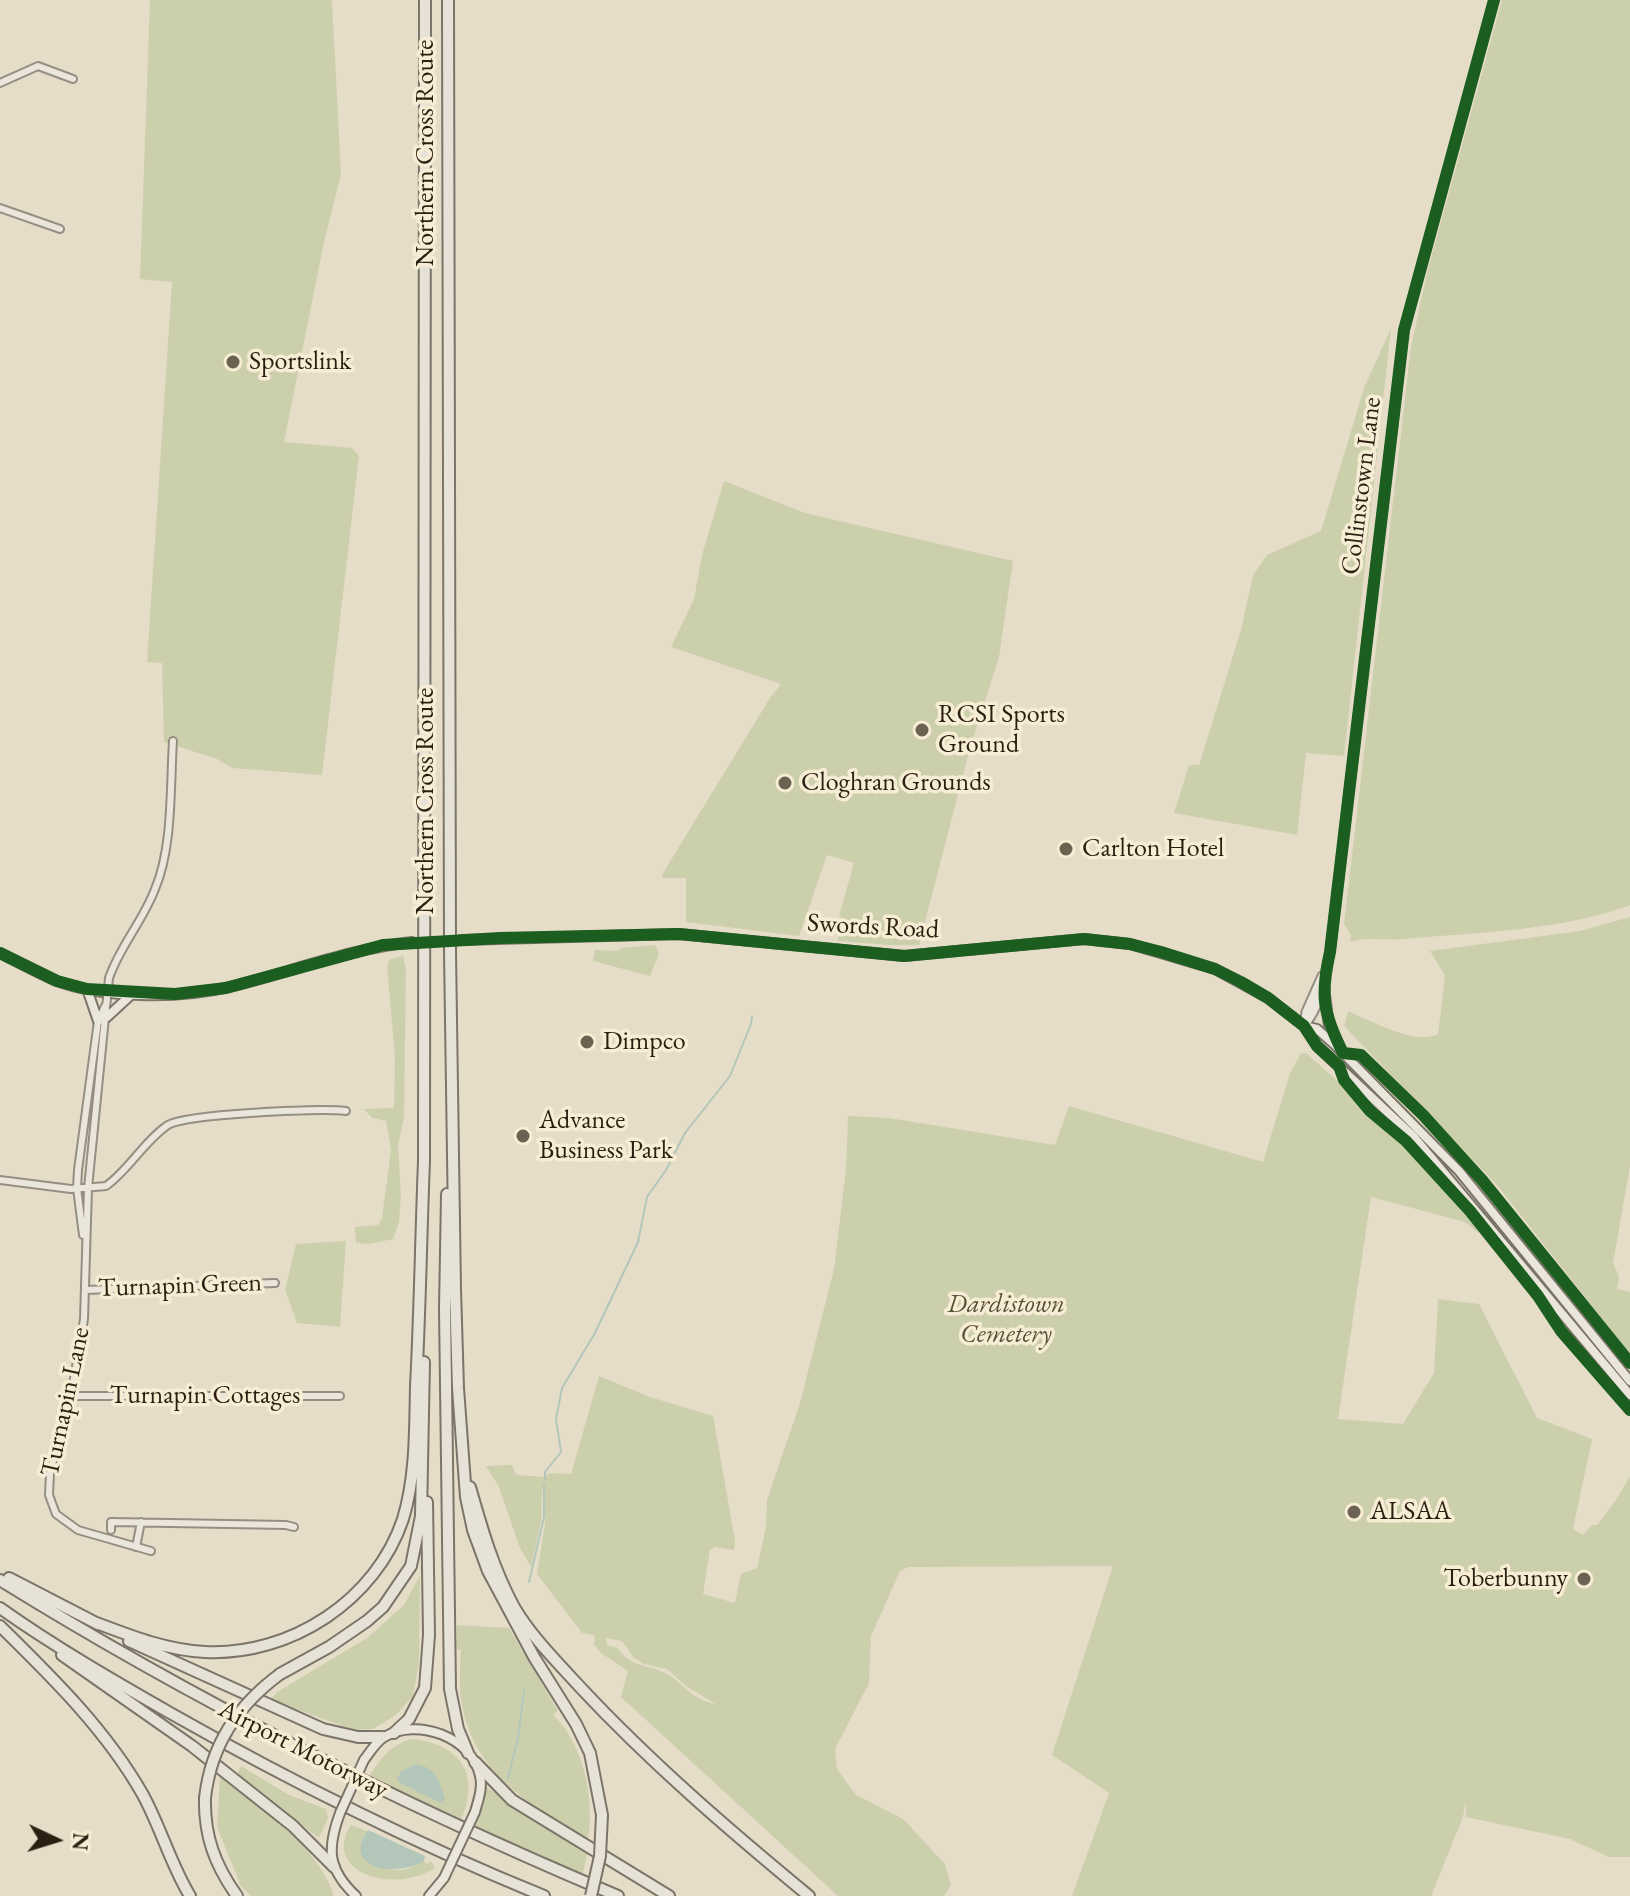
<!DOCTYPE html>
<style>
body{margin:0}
#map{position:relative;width:1630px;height:1896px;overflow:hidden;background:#e6ddc9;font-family:"EB Garamond",serif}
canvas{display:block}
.north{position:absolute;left:16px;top:1800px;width:80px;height:80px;-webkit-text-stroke:6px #f7ecd4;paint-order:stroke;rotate:94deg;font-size:22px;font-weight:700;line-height:32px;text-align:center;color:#2b1f11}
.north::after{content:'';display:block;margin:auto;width:28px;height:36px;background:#2b1f11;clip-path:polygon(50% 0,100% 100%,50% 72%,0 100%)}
</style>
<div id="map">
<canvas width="1630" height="1896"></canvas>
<div class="north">N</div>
</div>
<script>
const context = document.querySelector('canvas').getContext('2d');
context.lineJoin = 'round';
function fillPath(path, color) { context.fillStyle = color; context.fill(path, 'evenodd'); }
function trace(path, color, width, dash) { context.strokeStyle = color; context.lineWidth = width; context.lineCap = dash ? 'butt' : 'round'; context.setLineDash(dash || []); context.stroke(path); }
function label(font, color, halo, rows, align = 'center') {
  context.font = font + ' "EB Garamond",serif'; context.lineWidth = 7; context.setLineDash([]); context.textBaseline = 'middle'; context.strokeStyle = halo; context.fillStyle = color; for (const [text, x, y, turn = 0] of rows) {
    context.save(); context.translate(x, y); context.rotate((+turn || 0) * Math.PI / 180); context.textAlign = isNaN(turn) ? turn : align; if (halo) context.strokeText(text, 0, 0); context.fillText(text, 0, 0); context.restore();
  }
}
const green = new Path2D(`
 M150 0H332L341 174 324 242 284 442 352 448 359 456 322 775 232 768 217 759 164 742 162 663 147 662 172 282 140 279Z
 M1502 0H1630V905C1561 931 1478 932 1405 939 1386 941 1368 936 1350 942L1351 935 1344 924 1411 347 1427 273Z
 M1391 328 1344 756 1306 753 1297 835 1174 813 1189 765H1199L1241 630 1253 575 1267 555 1321 531 1364 388Z
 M724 481 805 513 1013 561 999 657 970 748 919 945H889L838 941 841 917 839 916 854 863 827 855 799 936 686 922V878H663L662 875 674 855 770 698 781 684 671 647 694 599 702 555Z
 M1630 917V1166L1613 1263 1619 1276 1617 1289 1630 1292V1354L1497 1185 1344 1026 1348 1011C1370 1020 1415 1046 1438 1034L1445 976 1430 951 1580 931Z
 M655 945 659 953 650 976 593 961 595 950 619 951 620 948Z
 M403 956 406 969 404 1118 398 1145 401 1195 399 1222 393 1239 369 1244 356 1243 354 1218 355 1227 378 1225 382 1218 391 1150 386 1121 373 1118 363 1109 394 1108 395 1057 387 965 390 959Z
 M1301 1053H1306L1359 1100 1384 1129 1400 1141 1480 1230 1478 1233 1465 1222 1371 1197 1338 1419 1403 1424 1434 1373 1438 1299 1479 1304 1537 1418 1592 1439 1573 1529 1583 1535 1592 1525H1597L1616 1500 1630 1476V1857H1609L1570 1839 1466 1817V1800L1463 1817 1431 1896H1072L1109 1793 1052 1755 1113 1566 908 1567 900 1571 871 1636 869 1683 835 1749 837 1769 856 1795 903 1819 945 1864 951 1885 944 1896H838L621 1697 628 1671 601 1653 593 1643 595 1641 594 1635 582 1633 537 1574 545 1524V1486L542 1490 541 1522 531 1567 519 1546 499 1487 486 1466 512 1465 516 1475 544 1477 550 1473 571 1474 599 1376 650 1397 713 1416 735 1540 734 1550 715 1547 710 1550 703 1594 735 1603 741 1574 757 1568 766 1527 767 1500 800 1403 834 1269 846 1169 848 1116 889 1118 1055 1145 1069 1106 1263 1162 1290 1073ZM606 1638 622 1641 634 1658 644 1664 667 1669 686 1686 716 1704C689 1699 687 1685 667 1674 649 1664 630 1668 618 1648L607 1645Z
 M346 1241 340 1327 297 1323 285 1290 296 1244Z
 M420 1575 419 1664 413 1696 396 1715 373 1729 354 1730 270 1700 277 1692 367 1638 404 1605Z
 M457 1625 509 1628 558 1711 553 1715C578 1737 591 1783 590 1818 590 1827 588 1836 588 1842 531 1803 472 1775 461 1699 459 1683 460 1666 461 1650L456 1649Z
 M411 1739C463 1744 481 1776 460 1823L369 1777C381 1758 389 1746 411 1739Z
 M241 1766 289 1795 326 1809 328 1818 319 1838 236 1775Z
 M220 1776C262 1810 316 1843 334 1896H251L241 1886 217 1827Z
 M486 1787 588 1851 582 1877 474 1829 483 1807Z
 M351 1825 367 1831 363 1838V1854C387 1870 397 1877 424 1861L427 1864 431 1861 435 1868C390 1896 321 1870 351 1825Z`);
const water = new Path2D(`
 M416 1764C436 1767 440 1782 445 1799L440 1803 399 1782 397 1779 401 1771Z
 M368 1830 425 1856 424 1861C394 1879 341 1867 368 1830Z`);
const stream = new Path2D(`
 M545 1479V1472L561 1452 556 1419 562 1388 595 1333 638 1242 647 1197 666 1170 685 1133 730 1076 751 1024 752 1016
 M529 1582 544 1517V1484
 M508 1778 518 1738 524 1690`);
const secondaryTunnel = new Path2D(`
 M412 942 461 940`);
const minor = new Path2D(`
 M0 83 38 66 73 79
 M0 208 60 229
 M0 1180 71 1189 106 1186C129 1170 144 1141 168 1125 186 1114 320 1108 346 1111
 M83 1235 77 1188 78 1170 98 1021 105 1006
 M85 1290 275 1283
 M70 1396H340
 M111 1530V1522L286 1525 294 1527
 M136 1547 141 1522
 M151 1551 78 1530 56 1514 49 1495 50 1473 72 1390 84 1319 88 1188 109 978C120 946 143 921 155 889 173 847 170 787 173 741`);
const tertiary = new Path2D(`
 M1304 1024 1306 1012 1322 976
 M1304 1026C1322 1005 1324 978 1330 952L1404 330 1494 0`);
const secondary = new Path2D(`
 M461 940 679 934 904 956 1084 939 1130 944 1215 969 1268 998 1304 1026 1317 1046 1414 1137 1630 1395
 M0 953C18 962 36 972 54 980 102 999 180 999 229 987 291 972 349 949 412 942
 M1324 987 1329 1026 1339 1045
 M87 989 98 1021
 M107 1017 133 993
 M1304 1026 1317 1029 1334 1044 1459 1171 1630 1381
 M364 1760C370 1752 376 1742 384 1737 417 1717 472 1737 480 1776 483 1788 478 1801 475 1812
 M340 1813C327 1848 327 1869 356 1896
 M429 1896 444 1878`);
const motorway = new Path2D(`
 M448 0 450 952 455 1289 458 1388 466 1497 473 1530 488 1571 534 1657 576 1724 590 1753 602 1815
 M447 1194 445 1309 450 1689 458 1729 468 1753
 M470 1487C482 1529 493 1568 514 1607 531 1636 557 1662 580 1687 651 1763 729 1830 809 1896
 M9 1578 98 1624
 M0 1580C197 1702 404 1806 618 1896
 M0 1608C55 1647 114 1681 172 1714 292 1782 416 1844 544 1896
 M94 1622C131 1636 166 1650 205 1652 291 1656 376 1600 403 1519 416 1476 415 1430 416 1386 420 1311 421 1236 424 1161L425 0
 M0 1626C52 1677 107 1731 143 1795 161 1828 171 1865 190 1896
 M129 1641 323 1729 358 1737H382
 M62 1655 192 1746 293 1826 334 1867
 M280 1674 329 1647 367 1621 383 1607 411 1566 421 1516 424 1362
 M394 1733 409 1719 425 1688 429 1635 427 1502
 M475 1762 512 1800 669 1896
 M205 1798C204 1836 215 1865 237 1896`);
const secondaryBridge = new Path2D(`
 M340 1813 364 1760
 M444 1878 475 1812`);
const motorwayBridge = new Path2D(`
 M205 1798C211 1745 237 1706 280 1674
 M591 1896 600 1856 602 1815`);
const cycleway = new Path2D(`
 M1494 0 1404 330 1330 952C1320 996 1323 1013 1343 1053L1361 1055 1423 1115 1482 1180 1630 1363
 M0 953 57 981 87 989 175 994 226 988 383 945 500 938 679 934 904 956 1084 939 1130 944 1161 952 1215 969 1241 982 1268 998 1304 1026 1317 1046 1339 1066 1344 1080 1370 1111 1406 1141 1470 1211 1538 1296 1561 1331 1630 1410`);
const markers = [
 [233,362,8,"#6c6251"],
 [922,730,8,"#6c6251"],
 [785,783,8,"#6c6251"],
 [1066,849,8,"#6c6251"],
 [587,1042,8,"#6c6251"],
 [523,1136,8,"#6c6251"],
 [1354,1512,8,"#6c6251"],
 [1584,1579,8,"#6c6251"]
];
const streetNames = [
 ["Northern Cross Route",426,153,-90],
 ["Collinstown Lane",1362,486,-83],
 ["Northern Cross Route",426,801,-90],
 ["Swords Road",873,927,3],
 ["Turnapin Green",180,1286,-2],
 ["Turnapin Cottages",205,1396],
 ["Turnapin Lane",66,1402,-78],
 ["Airport Motorway",303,1750,27]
];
const poiNames = [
 ["Sportslink",249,362],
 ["RCSI Sports",938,715],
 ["Ground",938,745],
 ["Cloghran Grounds",801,783],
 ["Carlton Hotel",1082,849],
 ["Dimpco",603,1042],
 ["Advance",539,1121],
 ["Business Park",539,1151],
 ["ALSAA",1370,1512],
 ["Toberbunny",1568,1579,"right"]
];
const parkNames = [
 ["Dardistown",1006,1305],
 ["Cemetery",1006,1335]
];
fillPath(green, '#cccfac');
fillPath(water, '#b2c7b9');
trace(stream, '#b2c7b9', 2);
trace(secondaryTunnel, '#c1b7a4', 8, [8, 4]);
trace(minor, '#958e82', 10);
trace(tertiary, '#958e82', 11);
trace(secondary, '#7b7468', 12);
trace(motorway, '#7b7468', 14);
trace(minor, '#ebe6dc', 6);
trace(tertiary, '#ebe6dc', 7);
trace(secondary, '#ebe6dc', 8);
trace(motorway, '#e7e2d7', 10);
trace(secondaryBridge, '#7b7468', 12, []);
trace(motorwayBridge, '#7b7468', 14, []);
trace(secondaryBridge, '#ebe6dc', 8);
trace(motorwayBridge, '#e7e2d7', 10);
trace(cycleway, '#1b5e20', 12);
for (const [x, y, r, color] of markers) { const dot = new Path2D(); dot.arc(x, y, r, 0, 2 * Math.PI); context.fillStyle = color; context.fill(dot); trace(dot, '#f7ecd4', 3); }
label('26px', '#2b1f11', '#f7ecd4', streetNames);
label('26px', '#2b1f11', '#f7ecd4', poiNames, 'left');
label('italic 26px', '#555138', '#f7ecd4', parkNames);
</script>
